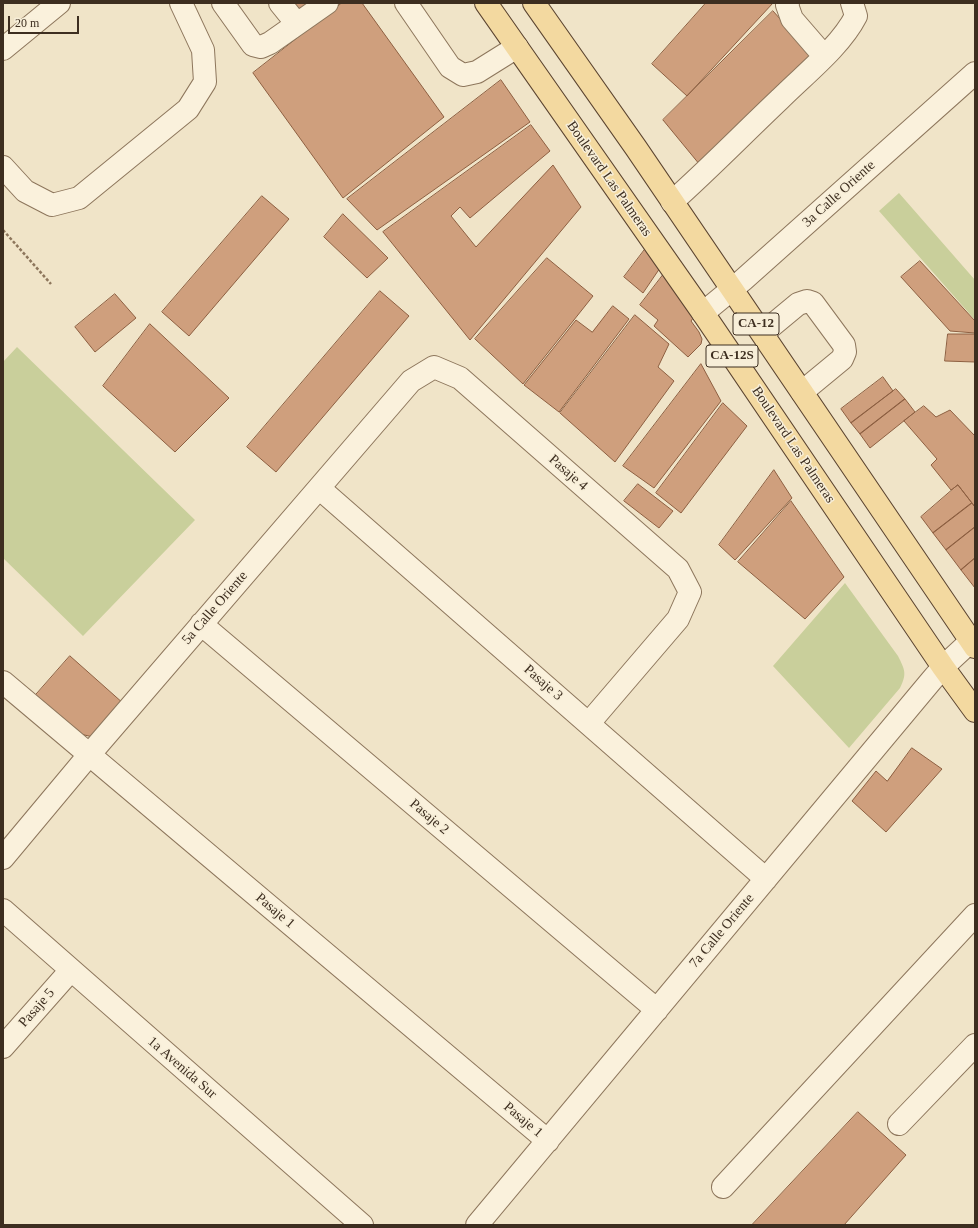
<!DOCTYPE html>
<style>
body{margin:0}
#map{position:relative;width:978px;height:1228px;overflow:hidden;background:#f0e4c8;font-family:"Times New Roman",serif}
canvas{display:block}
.frame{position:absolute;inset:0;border:4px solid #3d2e20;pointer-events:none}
.scale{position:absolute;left:8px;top:16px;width:71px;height:18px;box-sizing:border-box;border:2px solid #3d2e20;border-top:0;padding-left:5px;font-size:12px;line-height:14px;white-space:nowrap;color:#3d2e20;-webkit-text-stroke:3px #f7eed8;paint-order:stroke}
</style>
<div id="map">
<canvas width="978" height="1228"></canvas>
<div class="frame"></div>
<div class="scale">20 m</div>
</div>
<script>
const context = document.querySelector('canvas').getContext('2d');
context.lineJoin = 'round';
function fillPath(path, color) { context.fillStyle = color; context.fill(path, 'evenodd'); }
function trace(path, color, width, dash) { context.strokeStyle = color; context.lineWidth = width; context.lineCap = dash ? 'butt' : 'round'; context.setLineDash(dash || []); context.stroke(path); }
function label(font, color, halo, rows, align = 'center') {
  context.font = font + ' "Times New Roman",serif'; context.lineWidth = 3; context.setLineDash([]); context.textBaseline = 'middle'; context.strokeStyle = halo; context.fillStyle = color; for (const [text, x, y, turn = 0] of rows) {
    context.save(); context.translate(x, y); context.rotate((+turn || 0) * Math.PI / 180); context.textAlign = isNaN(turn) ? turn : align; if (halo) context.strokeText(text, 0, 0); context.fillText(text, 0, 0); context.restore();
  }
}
const green = new Path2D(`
 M899 193 975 280V320L879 211Z
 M17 347 195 520 83 636 3 558V362Z
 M845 583 898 656C905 670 907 674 900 688L849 748 773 666Z`);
const building = new Path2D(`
 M295 3H309L300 10Z
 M342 3H362L444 117 343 198 253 73Z
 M706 3H773L687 96 652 64Z
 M773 11 816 59 700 165 663 120Z
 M501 80 530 122 377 230 347 199Z
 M531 125 550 151 470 218 460 207 451 216 476 247 553 165 581 207 470 340 383 232Z
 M262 196 289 219 189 336 162 312Z
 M343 214 388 258 367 278 324 237Z
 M646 248 660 268 643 293 624 277Z
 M547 258 593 296 523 384 475 339Z
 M920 261 975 321V333L950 331 901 277Z
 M663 275 694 317 691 321 699 332 702 339 701 344 688 357 654 326 658 320 640 305Z
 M380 291 409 316 276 472 247 447Z
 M115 294 136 318 95 352 75 327Z
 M613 306 629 319 559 412 524 385 576 320 592 332Z
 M635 315 669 344 658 367 674 381 615 462 560 413Z
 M150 324 229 398 175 452 103 386Z
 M948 334H975V362L945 361Z
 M701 364 721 401 654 488 623 466Z
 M883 377 893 391 851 423 841 409Z
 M896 389 905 399 860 434 851 423Z
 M905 399 915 412 870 448 860 434Z
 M723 403 747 426 681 513 656 493Z
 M924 406 936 417 950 410 975 436V507L958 485 951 490 931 465 937 459 904 421Z
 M774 470 792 498 735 560 719 545Z
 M638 484 673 511 659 528 624 501Z
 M958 485 972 503 933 533 921 517Z
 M791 501 844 577 805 619 738 562Z
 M972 503 975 507V527L946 550 933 533Z
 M975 527V558L961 570 946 550Z
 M975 558V588L961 570Z
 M70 656 124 704 93 737 76 733 34 697Z
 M912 748 942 769 886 832 852 801 876 771 887 781Z
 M858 1112 906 1155 844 1225H752Z`);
const path = new Path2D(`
 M3 230 51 284`);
const minor = new Path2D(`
 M223 3 253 45 261 47 270 43 327 3
 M280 3 297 24
 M406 3 450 67 463 75 477 72 517 47
 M788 3 787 5 792 19 824 56
 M3 49 59 3
 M3 167 25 191 52 205 79 198 188 109 205 82 203 50 181 3
 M672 202C709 169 744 133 780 99 805 74 840 47 856 16L852 3
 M703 313 743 280 975 73
 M763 333 798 304 807 301 813 303 844 345 845 352 842 359 802 392
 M319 488 766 879
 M201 624 657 1010
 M3 682 548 1141
 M3 858 89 755 411 381 434 367 460 378 678 569 690 592 678 619 589 723
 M3 910 362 1225
 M3 1047 71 970
 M899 1124 975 1045
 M723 1187 975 915
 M477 1225 931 681 943 667 971 641`);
const major = new Path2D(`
 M486 3 703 313 943 667 975 711
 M534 3 636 148 975 647`);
const shields = [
 [756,324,46],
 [732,356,52]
];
const shieldNames = [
 ["CA-12",756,324],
 ["CA-12S",732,356]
];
const streetNames = [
 ["Boulevard Las Palmeras",609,179,55],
 ["3a Calle Oriente",839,194,-42],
 ["Boulevard Las Palmeras",793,445,56],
 ["Pasaje 4",568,473,41],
 ["5a Calle Oriente",215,608,-49],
 ["Pasaje 3",543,683,41],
 ["Pasaje 2",429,817,40],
 ["Pasaje 1",275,911,40],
 ["7a Calle Oriente",722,931,-50],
 ["Pasaje 5",37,1008,-49],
 ["1a Avenida Sur",182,1068,41],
 ["Pasaje 1",523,1120,40]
];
fillPath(green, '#c9cf9b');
fillPath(building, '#cf9f7d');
trace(building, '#8d5f41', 1);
trace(minor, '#8d765c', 24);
trace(major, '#5b4430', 24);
trace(path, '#8d765c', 2.5, [3, 2]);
trace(minor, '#faf1dc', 22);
trace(major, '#f3d9a0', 22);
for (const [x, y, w] of shields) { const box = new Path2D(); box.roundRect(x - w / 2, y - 11, w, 22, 3); context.fillStyle = '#f7eed8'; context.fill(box); trace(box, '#3d2e20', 1); }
label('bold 13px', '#3d2e20', null, shieldNames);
label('14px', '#3d2e20', '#f7eed8', streetNames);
</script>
